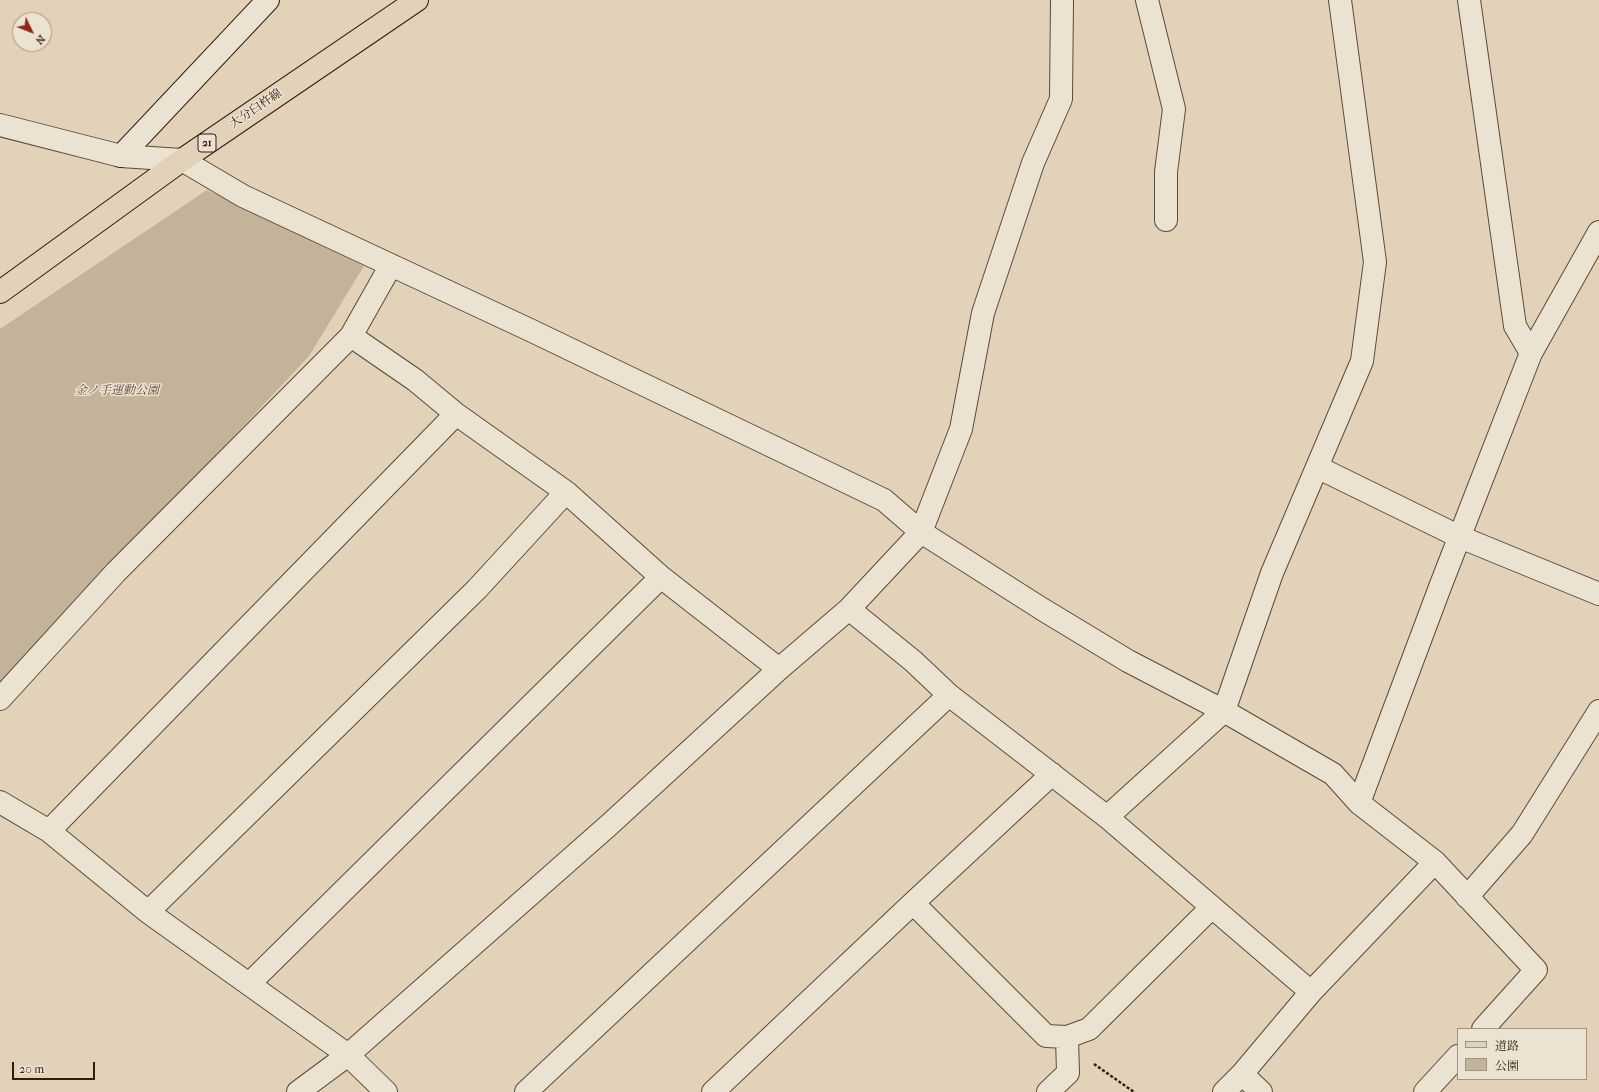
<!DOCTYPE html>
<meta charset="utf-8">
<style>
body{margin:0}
#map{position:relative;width:1599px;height:1092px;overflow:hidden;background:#e2d2b9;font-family:"IM FELL French Canon","Noto Serif JP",serif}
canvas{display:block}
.legend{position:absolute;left:1457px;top:1028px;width:130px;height:52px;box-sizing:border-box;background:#ece2d2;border:1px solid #a19382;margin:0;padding:5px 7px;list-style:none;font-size:12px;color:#301d0b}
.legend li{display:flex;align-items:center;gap:8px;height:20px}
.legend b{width:20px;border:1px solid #a19382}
.north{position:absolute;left:12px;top:12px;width:40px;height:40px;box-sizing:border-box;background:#ece2d2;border:1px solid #a19382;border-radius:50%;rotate:133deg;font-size:11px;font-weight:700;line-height:16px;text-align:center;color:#301d0b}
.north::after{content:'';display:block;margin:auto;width:14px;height:18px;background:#8f2418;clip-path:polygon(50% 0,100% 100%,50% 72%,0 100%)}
.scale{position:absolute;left:12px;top:1062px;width:83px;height:18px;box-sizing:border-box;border:2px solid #301d0b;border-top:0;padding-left:5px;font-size:12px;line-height:14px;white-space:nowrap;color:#301d0b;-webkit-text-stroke:3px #ece2d2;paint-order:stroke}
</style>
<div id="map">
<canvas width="1599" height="1092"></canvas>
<ul class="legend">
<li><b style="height:5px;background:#e2d2b9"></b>道路</li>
<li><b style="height:11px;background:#c4b39b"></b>公園</li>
</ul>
<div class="north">N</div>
<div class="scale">20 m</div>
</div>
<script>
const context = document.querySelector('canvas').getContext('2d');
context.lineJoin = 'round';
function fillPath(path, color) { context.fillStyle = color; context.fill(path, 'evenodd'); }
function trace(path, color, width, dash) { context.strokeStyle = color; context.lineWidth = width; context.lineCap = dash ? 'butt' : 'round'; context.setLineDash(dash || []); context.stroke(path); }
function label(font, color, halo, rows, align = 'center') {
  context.font = font + ' "IM FELL French Canon","Noto Serif JP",serif'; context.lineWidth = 3; context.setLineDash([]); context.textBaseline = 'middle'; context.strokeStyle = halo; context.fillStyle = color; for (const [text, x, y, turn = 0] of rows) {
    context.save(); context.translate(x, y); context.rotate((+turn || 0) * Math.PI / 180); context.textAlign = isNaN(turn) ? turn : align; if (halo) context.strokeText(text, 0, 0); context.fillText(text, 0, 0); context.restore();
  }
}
const green = new Path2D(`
 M207 190 364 266 309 356 0 687V329Z`);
const path = new Path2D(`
 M1094 1064 1134 1092`);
const street = new Path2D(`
 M1147 0 1174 109 1166 172V220
 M1469 0 1515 326 1531 353
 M0 125 121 156 182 160 243 196 530 330 884 500 921 532 1042 609 1128 661 1224 711 1333 774 1359 803 1435 862 1536 970 1483 1029
 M351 336 391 265
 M1317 467 1460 537 1599 594
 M849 609 913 661 949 695 1107 817 1311 992
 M0 699 116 572 351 336 415 380 456 414 566 492 661 577 779 669
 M0 802 49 831 148 912 348 1055 386 1092
 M1359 803 1440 587 1531 353 1599 232
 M1107 817 1224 711 1272 573 1362 361 1375 262 1340 0
 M49 831 456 414
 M1467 897 1522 834 1599 711
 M913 903 1046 1036 1067 1037 1089 1029 1212 907
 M148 912 477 589 566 492
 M249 984 661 577
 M1242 1074 1261 1092
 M298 1092 348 1055 609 825 779 669 849 609 921 532 961 429 983 313 1033 163 1061 99 1062 0
 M526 1092 949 695
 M713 1092 913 903 1052 774
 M1048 1092 1068 1073 1067 1037
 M1224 1092 1242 1074 1311 992 1435 862
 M1425 1092 1458 1056`);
const secondary = new Path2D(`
 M121 156 268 0`);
const primary = new Path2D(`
 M0 292 182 160 417 0`);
const shields = [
 [207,143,18]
];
const shieldNames = [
 ["21",207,143]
];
const streetNames = [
 ["大分臼杵線",256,109,-34]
];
const parkNames = [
 ["金ノ手運動公園",117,391]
];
fillPath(green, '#c4b39b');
trace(street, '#5c4a36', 24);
trace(secondary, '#301d0b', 24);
trace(primary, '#301d0b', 24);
trace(path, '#301d0b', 2.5, [3, 2]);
trace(street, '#ece2d2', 22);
trace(secondary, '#ece2d2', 22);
trace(primary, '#e2d2b9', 22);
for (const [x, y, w] of shields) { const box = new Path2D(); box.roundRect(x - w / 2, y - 9, w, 18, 3); context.fillStyle = '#ece2d2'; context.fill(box); trace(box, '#301d0b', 1); }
label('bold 11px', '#301d0b', null, shieldNames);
label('12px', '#301d0b', '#ece2d2', streetNames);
label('italic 12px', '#5c4a36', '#ece2d2', parkNames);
</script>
